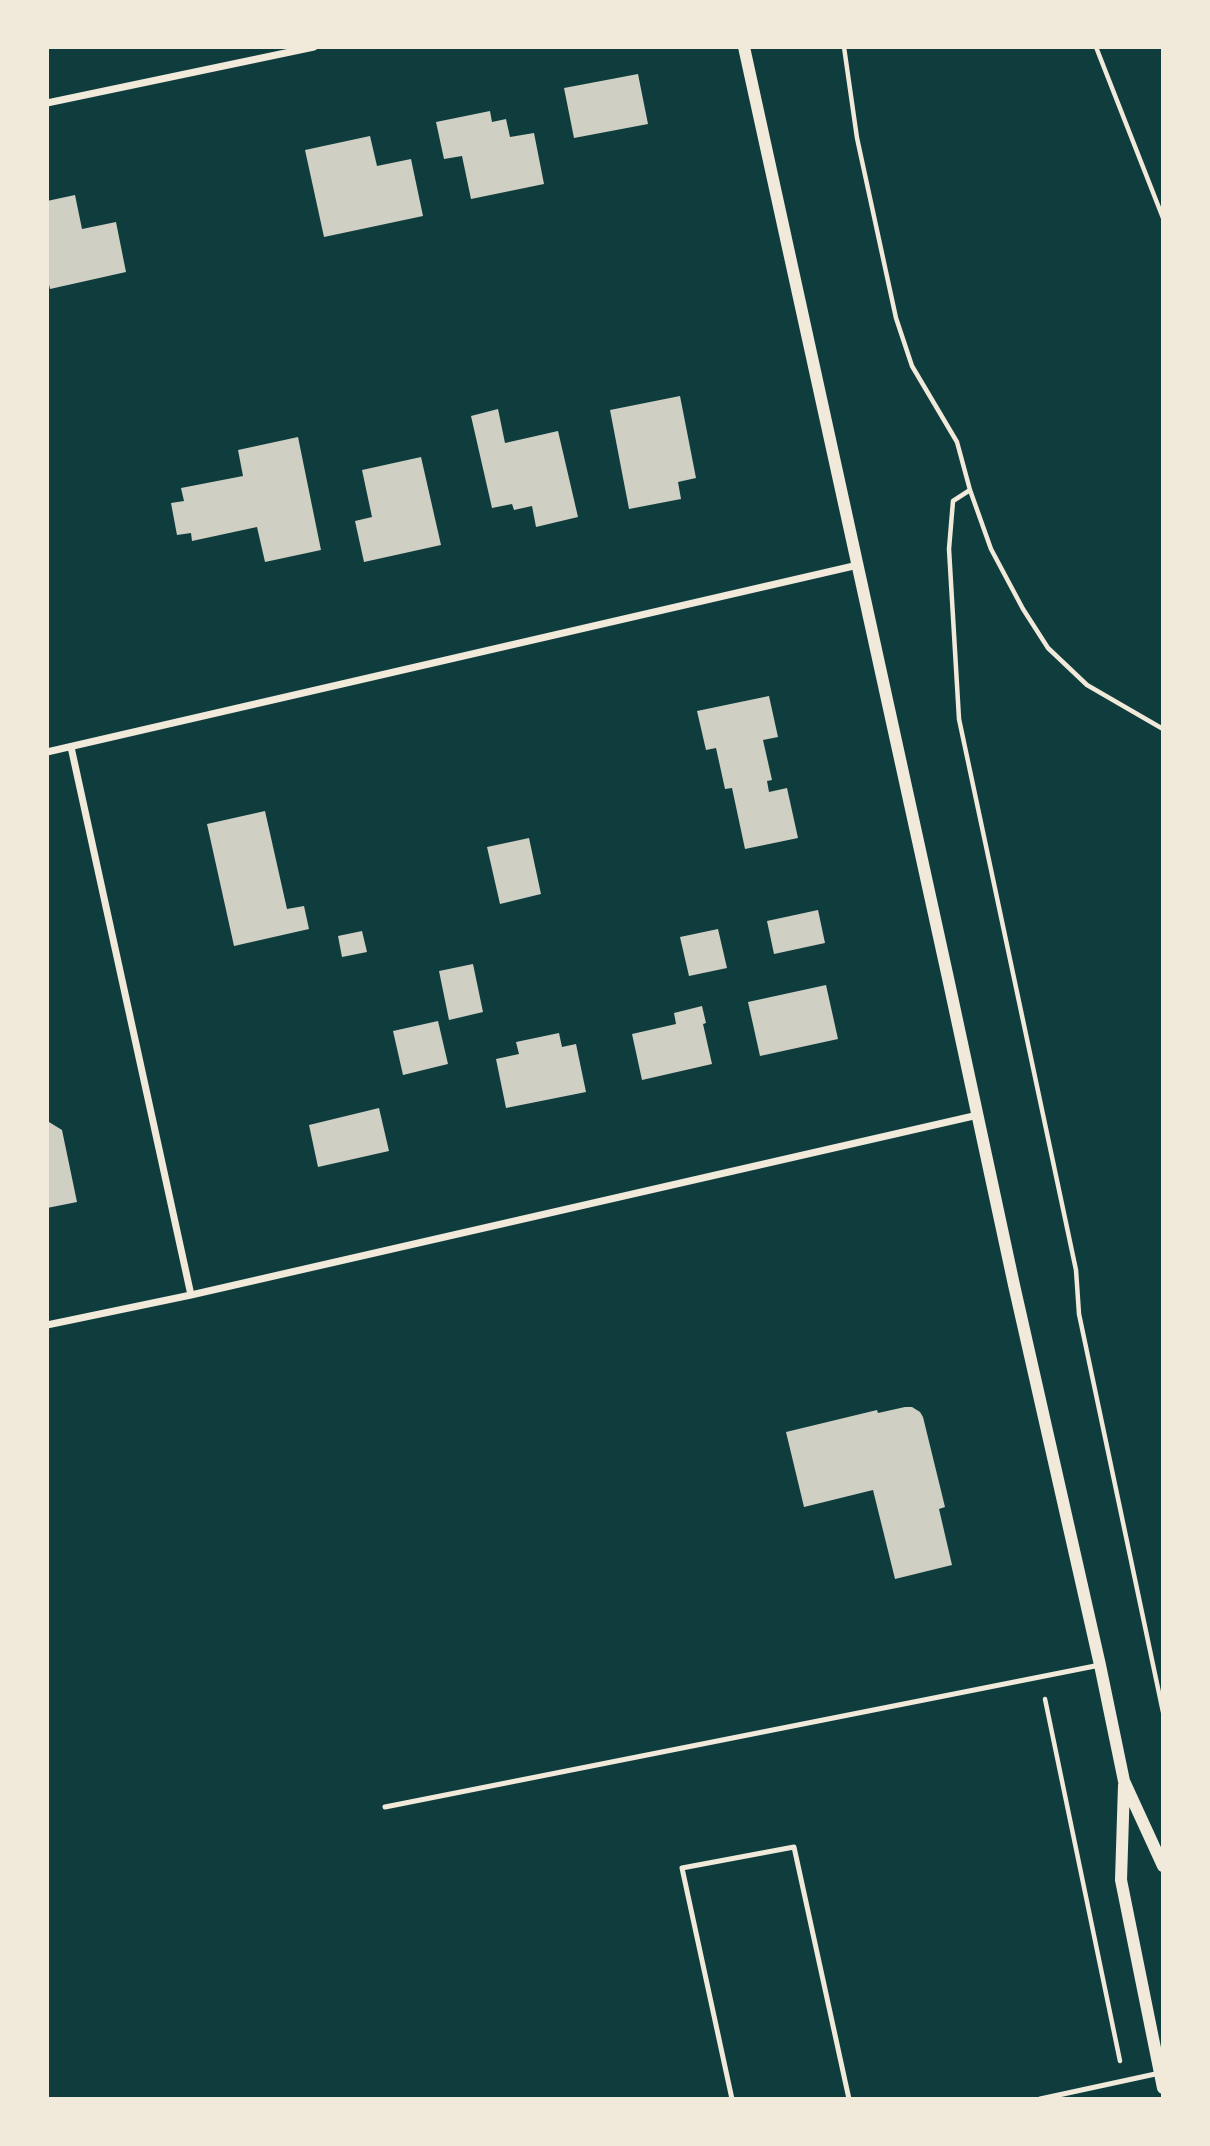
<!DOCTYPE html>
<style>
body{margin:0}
#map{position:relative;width:1210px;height:2146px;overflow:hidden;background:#0f3d3e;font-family:"Titillium Web",sans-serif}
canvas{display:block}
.frame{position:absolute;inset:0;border:49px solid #f1e9da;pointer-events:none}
</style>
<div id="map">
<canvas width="1210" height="2146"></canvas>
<div class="frame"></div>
</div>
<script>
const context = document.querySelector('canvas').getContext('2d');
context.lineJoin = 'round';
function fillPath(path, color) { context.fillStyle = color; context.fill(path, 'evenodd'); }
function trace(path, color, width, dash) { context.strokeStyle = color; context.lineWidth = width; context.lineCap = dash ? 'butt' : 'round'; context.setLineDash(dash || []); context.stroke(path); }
const building = new Path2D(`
 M638 74 648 124 574 138 564 88Z
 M490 111 492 122 506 119 510 137 534 133 544 184 471 199 462 156 444 159 436 122Z
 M370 136 377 166 411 159 423 216 324 237 305 150Z
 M75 195 82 229 116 222 126 272 50 289 47 276V201Z
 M680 396 696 478 678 482 681 499 629 509 610 410Z
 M498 409 505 443 558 431 578 517 536 527 532 506 514 510 512 504 492 508 471 416Z
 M298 437 321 550 265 562 257 527 192 541 191 533 177 535 171 503 184 501 181 488 243 476 238 450Z
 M421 457 441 545 364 562 355 521 372 517 362 470Z
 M769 696 778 737 763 740 772 780 767 781 769 792 787 788 798 838 745 849 732 788 725 789 716 748 706 750 697 711Z
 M265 811 287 909 304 906 309 929 234 946 207 824Z
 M529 838 541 894 500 904 487 847Z
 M818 910 825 943 774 954 767 921Z
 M718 929 727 968 689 976 680 937Z
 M362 931 367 952 342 957 338 936Z
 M473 964 483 1012 449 1020 439 971Z
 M826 985 838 1039 760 1056 748 1002Z
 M702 1006 706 1023 703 1024 712 1064 642 1080 632 1034 676 1024 674 1013Z
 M438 1021 448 1064 403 1075 393 1031Z
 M559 1033 562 1047 576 1044 586 1092 506 1108 496 1059 519 1054 516 1042Z
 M379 1108 389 1151 318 1167 309 1125Z
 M49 1122 62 1130 77 1202 47 1208V1123Z
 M905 1407H912L920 1412 923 1417 945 1507 939 1509 952 1565 895 1579 873 1490 804 1507 786 1432 877 1410 878 1413Z`);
const path = new Path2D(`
 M844 47 857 138 896 318 912 366 957 442 970 490 991 549 1023 609 1048 648 1087 685 1163 729
 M1096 47 1163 218
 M970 490 953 501 949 549 959 719 1076 1270 1079 1314 1163 1712
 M1045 1699 1120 2061`);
const service = new Path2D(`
 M385 1807 1100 1665
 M732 2099 682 1868 794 1847 849 2099
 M1040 2099 1160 2073`);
const minor = new Path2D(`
 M47 103 314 47
 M71 747 191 1295
 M47 752 858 565
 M47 1325 191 1295 978 1115`);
const tertiary = new Path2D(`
 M744 47 948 978 1014 1285 1100 1665 1124 1781 1163 1866
 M1124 1785 1121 1880 1163 2088`);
fillPath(building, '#cfcfc3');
trace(path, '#f1e9da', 4.5);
trace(service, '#f1e9da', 5);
trace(minor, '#f1e9da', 7);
trace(tertiary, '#f1e9da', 12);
</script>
